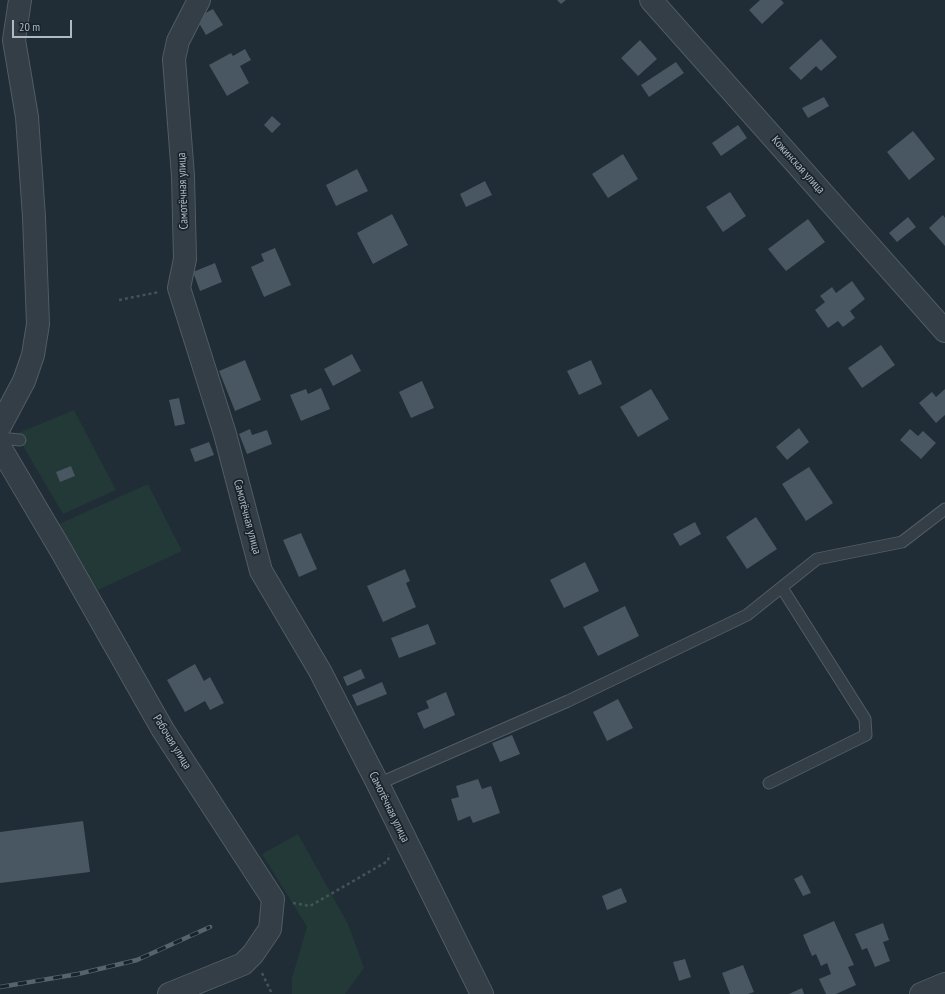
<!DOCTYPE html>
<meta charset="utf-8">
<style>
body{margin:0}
#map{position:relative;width:945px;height:994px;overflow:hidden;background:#202c36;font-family:"PT Sans Narrow",sans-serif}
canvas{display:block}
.scale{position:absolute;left:12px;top:20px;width:60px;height:18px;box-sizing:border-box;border:2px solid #adb9c3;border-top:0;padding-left:5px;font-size:12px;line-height:14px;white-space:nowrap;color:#adb9c3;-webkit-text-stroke:3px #19232b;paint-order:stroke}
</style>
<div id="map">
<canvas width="945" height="994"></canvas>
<div class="scale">20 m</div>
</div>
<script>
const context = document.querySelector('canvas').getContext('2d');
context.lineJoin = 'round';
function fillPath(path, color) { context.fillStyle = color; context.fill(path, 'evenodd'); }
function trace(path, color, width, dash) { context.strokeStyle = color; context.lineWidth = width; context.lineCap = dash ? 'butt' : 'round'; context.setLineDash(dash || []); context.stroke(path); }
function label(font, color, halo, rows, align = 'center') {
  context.font = font + ' "PT Sans Narrow",sans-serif'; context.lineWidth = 3.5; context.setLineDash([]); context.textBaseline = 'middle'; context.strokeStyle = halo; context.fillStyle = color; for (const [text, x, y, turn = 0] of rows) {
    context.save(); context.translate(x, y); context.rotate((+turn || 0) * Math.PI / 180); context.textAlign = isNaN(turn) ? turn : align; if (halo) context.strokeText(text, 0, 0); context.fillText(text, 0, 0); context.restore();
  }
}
const green = new Path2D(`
 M74 410 116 490 63 514 16 434Z
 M148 484 182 551 98 590 59 524Z
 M298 834 348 924 364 968 345 994H292V978L307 927 262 854Z`);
const building = new Path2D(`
 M557 0H566L561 4Z
 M760 0H781L784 3 762 24 749 10Z
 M213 9 223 25 206 35 196 18Z
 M821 39 837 57 821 71 816 66 801 80 789 68Z
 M640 40 657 59 638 76 621 58Z
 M245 49 251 60 240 66 249 83 227 96 209 65 231 53 233 56Z
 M676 62 684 73 649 97 641 85Z
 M824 97 829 106 808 118 802 108Z
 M272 116 281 124 272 133 264 125Z
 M738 125 747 138 721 156 712 143Z
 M913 131 935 159 909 180 887 152Z
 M623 154 638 179 608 198 592 174Z
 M357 169 368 191 336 206 326 185Z
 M485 181 492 195 466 207 460 194Z
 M730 192 746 216 723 232 706 207Z
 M392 214 408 245 373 264 357 233Z
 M943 215 945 218V246L929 228Z
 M908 217 916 227 897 242 889 233Z
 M808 219 825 242 786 271 768 249Z
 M275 248 291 285 264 297 251 267 264 261 261 254Z
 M215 263 222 282 200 291 193 272Z
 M852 281 865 299 850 311 855 318 843 327 838 321 828 328 815 310 825 302 820 296 832 287 836 293Z
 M881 345 895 365 862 388 848 368Z
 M352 354 361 371 333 386 324 369Z
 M245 360 261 400 235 411 219 371Z
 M591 360 602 384 579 395 567 371Z
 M422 381 434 408 411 418 399 392Z
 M321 388 330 409 301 421 290 395 306 389 308 394Z
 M651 389 669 419 638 437 620 407Z
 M945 389V415L936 423 919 403 932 392 936 397Z
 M179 398 185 424 175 426 169 400Z
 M799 428 809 442 787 460 776 447Z
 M250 429 252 435 267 430 272 444 247 454 239 434Z
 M910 429 918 436 923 431 936 443 921 459 900 440Z
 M209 442 214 455 195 462 190 449Z
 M71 466 75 476 60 482 56 472Z
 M809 467 833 503 806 521 782 484Z
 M756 517 777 549 747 569 726 537Z
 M695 522 701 534 680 546 673 534Z
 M301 533 317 569 299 577 283 540Z
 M585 562 599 591 564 608 550 580Z
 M405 569 410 581 406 583 416 607 383 622 367 586Z
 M625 606 639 636 598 656 583 627Z
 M428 624 436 644 399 658 391 638Z
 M195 664 204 681 210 677 224 703 210 710 205 701 185 712 167 680Z
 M361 669 365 678 347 686 343 677Z
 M382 682 387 694 357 706 352 695Z
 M446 692 455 715 424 729 417 713 429 708 426 701Z
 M618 699 633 728 607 741 593 712Z
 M512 735 520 754 500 762 492 743Z
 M478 779 482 789 491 786 500 813 473 823 470 816 458 821 451 799 459 797 456 786Z
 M83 821 90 872 0 883V832Z
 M802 875 811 893 803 896 794 879Z
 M621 888 627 902 607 910 602 896Z
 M834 921 854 965 848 967 856 985 836 994H826L819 979 831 974 827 963 821 966 816 954 812 956 803 935Z
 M883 923 889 940 883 942 890 961 875 967 867 948 862 950 855 934Z
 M685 959 691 977 679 981 673 962Z
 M743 965 754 992 748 994H730L722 973Z
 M802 988 804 994H789Z`);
const path = new Path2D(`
 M119 300 159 292
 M293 903 310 906 388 861 389 854
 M262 973 272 994`);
const service = new Path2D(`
 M0 438 20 440
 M769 783 866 735 865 719 782 588
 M378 784 568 701 747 615 817 559 902 542 945 509`);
const minor = new Path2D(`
 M199 0 178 41 174 59 183 176 185 259 179 288 225 434 261 571 320 671 378 784 482 994
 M651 0 945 331
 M0 426 24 381 33 355 38 324 34 217 27 117 14 40 20 0
 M0 447 62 552 163 730 273 899 270 929 253 954 243 964 169 994
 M921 994 945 984`);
const rail = new Path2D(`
 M0 987 78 974 137 960 210 927`);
const streetNames = [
 ["Кожинская улица",798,165,48],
 ["Самотёчная улица",183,191,-92],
 ["Самотёчная улица",247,517,75],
 ["Рабочая улица",172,742,58],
 ["Самотёчная улица",389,807,64]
];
fillPath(green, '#233937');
fillPath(building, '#485762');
trace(service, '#515c64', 13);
trace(minor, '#515c64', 24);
trace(path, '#415555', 2.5, [3, 3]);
trace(service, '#333e46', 11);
trace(minor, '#333e46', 22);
trace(rail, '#55636d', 4.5);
trace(rail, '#19232b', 3, [9]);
label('12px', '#adb9c3', '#19232b', streetNames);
</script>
